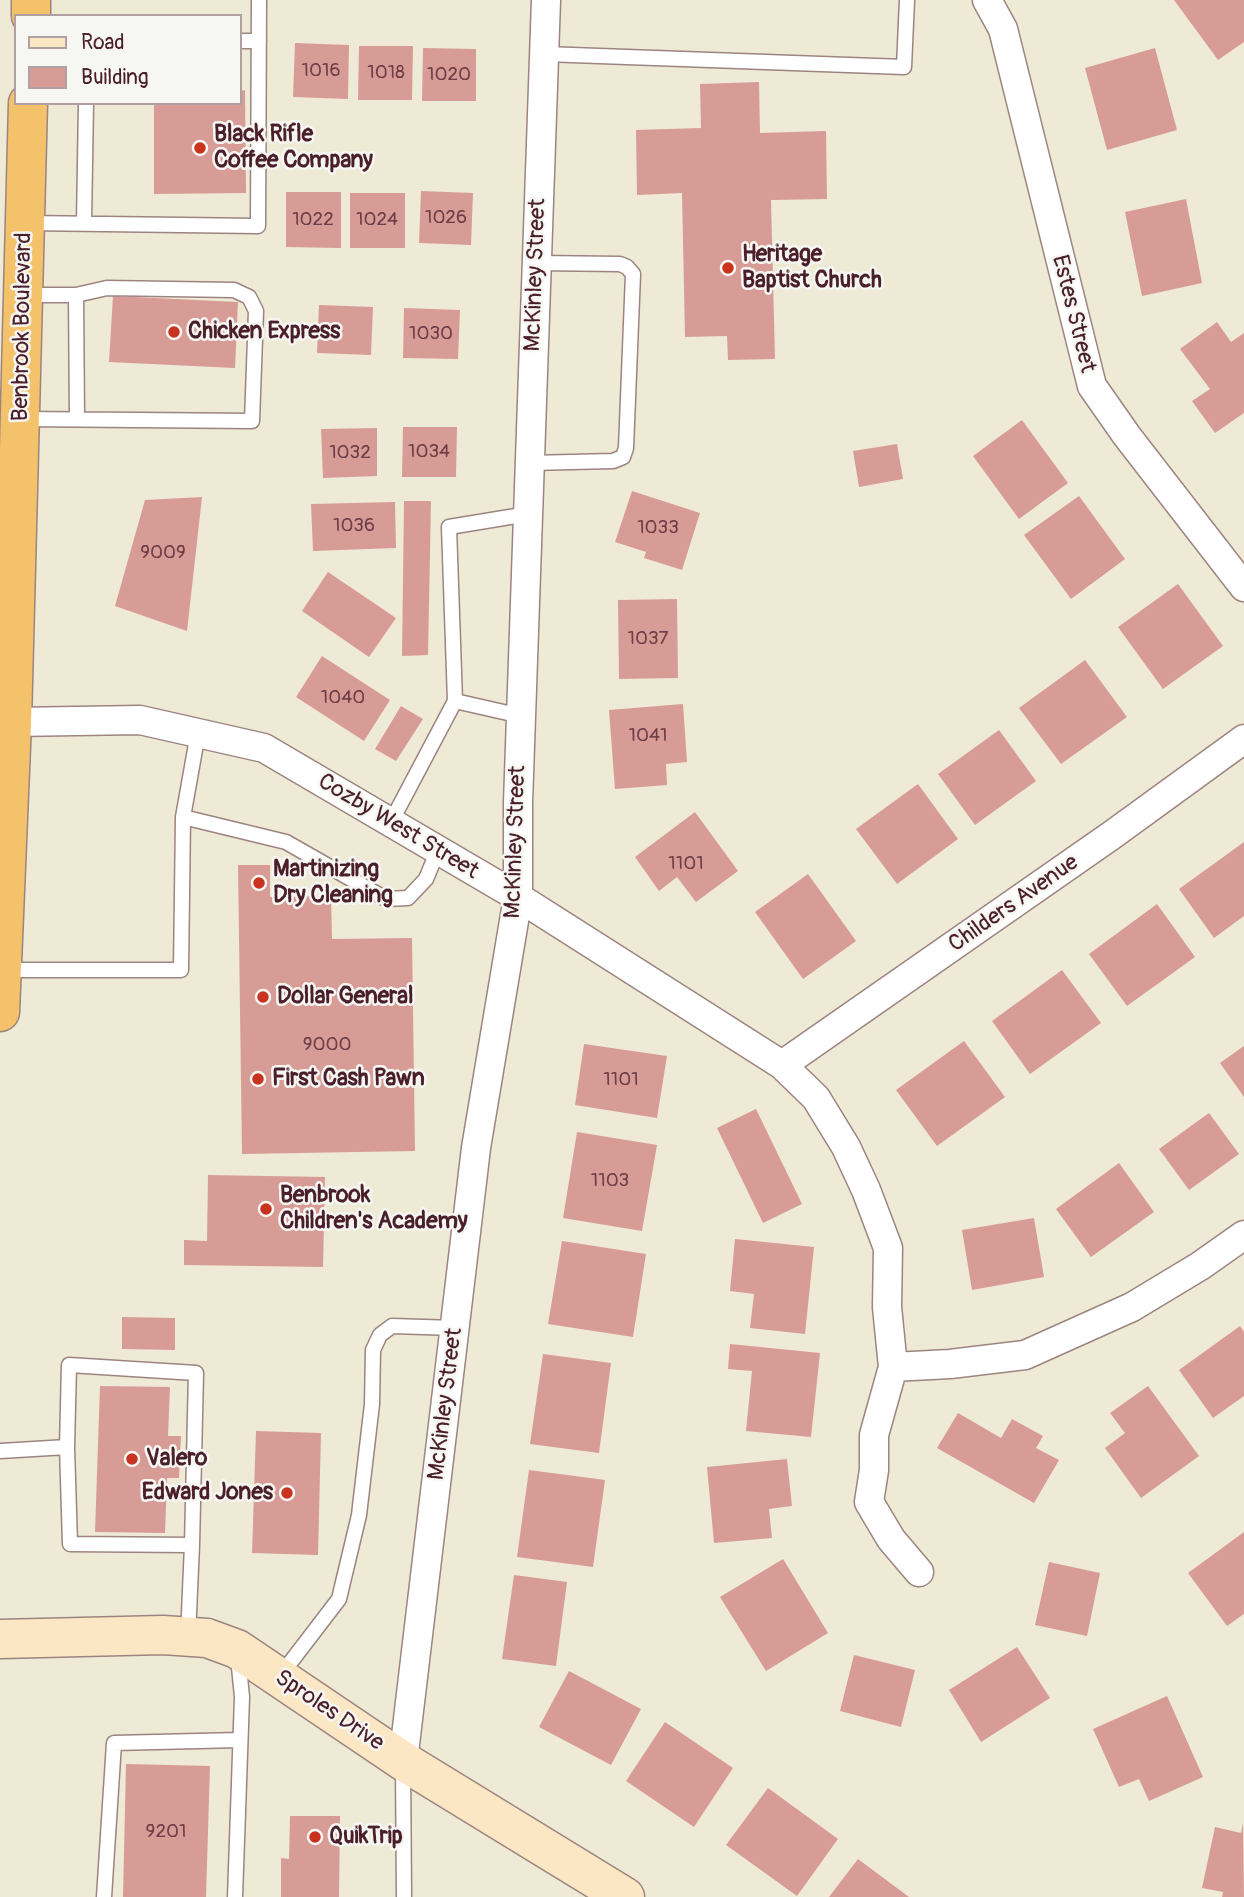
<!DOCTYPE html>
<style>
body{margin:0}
#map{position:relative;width:1244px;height:1897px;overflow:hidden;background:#eeead5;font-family:Pangolin,sans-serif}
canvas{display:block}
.legend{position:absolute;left:14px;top:14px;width:228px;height:91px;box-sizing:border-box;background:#f6f6f2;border:2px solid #b1a0a2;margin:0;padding:9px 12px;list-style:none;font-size:21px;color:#4a1f2b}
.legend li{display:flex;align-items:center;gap:14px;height:35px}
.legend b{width:35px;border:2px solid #b1a0a2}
</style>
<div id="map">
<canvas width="1244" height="1897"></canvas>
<ul class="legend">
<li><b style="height:9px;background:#fbe7c3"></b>Road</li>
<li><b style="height:19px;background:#d89c97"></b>Building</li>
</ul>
</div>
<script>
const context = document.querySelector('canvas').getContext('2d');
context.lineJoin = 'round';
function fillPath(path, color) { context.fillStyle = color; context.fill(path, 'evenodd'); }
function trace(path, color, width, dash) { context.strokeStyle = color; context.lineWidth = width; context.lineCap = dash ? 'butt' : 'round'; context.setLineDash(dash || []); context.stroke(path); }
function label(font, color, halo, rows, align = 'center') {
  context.font = font + ' Pangolin,sans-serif'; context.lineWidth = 5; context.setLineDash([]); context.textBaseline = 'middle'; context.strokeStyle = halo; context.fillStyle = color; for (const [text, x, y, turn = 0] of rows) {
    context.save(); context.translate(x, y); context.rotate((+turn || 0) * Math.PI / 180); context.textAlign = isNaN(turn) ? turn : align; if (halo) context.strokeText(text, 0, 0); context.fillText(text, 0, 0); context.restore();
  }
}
const building = new Path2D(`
 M1174 0H1244V42L1218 60Z
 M295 43 349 45 348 99 293 97Z
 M359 46H413L412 100H358Z
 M423 48 476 49V101H422Z
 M1155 48 1177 130 1107 150 1085 68Z
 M759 82 760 133 826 131 827 199 771 200 775 359 728 360 727 336 685 337 682 193 637 195 636 130 701 128 700 84Z
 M245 90 246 193 154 194V103H240V91Z
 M421 191 473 193 471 245 419 243Z
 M286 192H341V248L286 247Z
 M350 193H405V248H350Z
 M1186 199 1202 283 1142 296 1125 212Z
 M113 296 238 302 235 368 109 362Z
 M319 305 373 307 371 355 317 353Z
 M404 308 460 310 458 359 403 358Z
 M1217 322 1231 342 1244 333V413L1215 433 1192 401 1210 389 1180 349Z
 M1022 420 1068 483 1019 519 973 456Z
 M403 427H457L456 477H402Z
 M377 428V476L323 478 321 429Z
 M897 444 903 479 859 487 853 451Z
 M632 491 700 513 682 570 644 558 646 552 615 542Z
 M1079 496 1125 559 1071 599 1024 535Z
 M202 497 187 631 115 606 145 500Z
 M404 501H431L428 655 402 656Z
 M395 502 396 548 313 551 311 504Z
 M328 572 396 618 369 657 302 611Z
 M1178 584 1223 646 1163 689 1118 627Z
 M677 599 678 678 619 679 618 600Z
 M322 656 390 700 364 741 296 697Z
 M1085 660 1127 717 1061 764 1019 708Z
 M683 704 687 762 666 764 667 785 615 789 609 710Z
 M401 706 423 719 396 761 375 749Z
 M999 730 1036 781 975 825 938 774Z
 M918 784 958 839 897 884 856 829Z
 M695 812 738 871 696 902 677 877 659 891 635 857Z
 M1244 842V916L1214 938 1179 889Z
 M238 865H270V897L331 896 332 939 412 938 415 1151 242 1154Z
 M808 874 856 941 803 979 755 912Z
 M1157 904 1195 957 1127 1006 1089 954Z
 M1062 970 1101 1023 1030 1074 992 1021Z
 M964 1041 1005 1097 937 1146 896 1090Z
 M584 1044 667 1056 657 1118 575 1105Z
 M1244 1046V1097L1220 1063Z
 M756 1109 802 1204 763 1223 717 1128Z
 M1209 1113 1239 1154 1189 1190 1159 1149Z
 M577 1132 657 1145 642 1231 563 1218Z
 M1119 1163 1154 1212 1091 1257 1056 1209Z
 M208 1175 325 1177 323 1267 184 1265V1240L207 1241Z
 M1034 1218 1044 1277 972 1290 962 1230Z
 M735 1239 814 1247 805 1334 750 1328 754 1294 730 1291Z
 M562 1241 646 1254 633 1337 548 1324Z
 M122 1317 175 1318V1350L122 1349Z
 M1240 1326 1244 1332V1396L1213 1418 1179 1370Z
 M730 1344 820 1353 811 1437 746 1431 752 1371 728 1369Z
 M543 1354 611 1363 599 1453 530 1444Z
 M100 1386 170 1387 168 1436H181L179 1478H167L165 1533 95 1532Z
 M1148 1386 1199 1456 1141 1498 1105 1448 1125 1433 1110 1413Z
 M958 1413 1001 1438 1012 1419 1043 1436 1036 1448 1059 1460 1034 1503 937 1448Z
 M256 1431 321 1433 318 1555 252 1553Z
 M787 1459 792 1506 769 1509 772 1538 714 1543 707 1467Z
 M529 1470 605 1480 593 1567 517 1557Z
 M1244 1532V1614L1227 1626 1188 1573Z
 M783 1559 828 1633 766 1671 720 1597Z
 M1049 1562 1100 1573 1087 1636 1035 1625Z
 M514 1575 567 1582 556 1666 502 1659Z
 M1017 1647 1050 1698 981 1742 949 1690Z
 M854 1655 915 1670 901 1727 840 1711Z
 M569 1671 641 1709 611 1765 539 1727Z
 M1167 1696 1203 1777 1149 1801 1139 1779 1119 1787 1093 1729Z
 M665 1722 733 1768 694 1827 626 1781Z
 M126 1764 210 1766 206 1897H123Z
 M768 1788 838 1839 797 1896 726 1845Z
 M290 1816H340L339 1897H281V1858L289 1859Z
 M1243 1823 1244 1897H1222L1223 1892 1202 1888 1215 1827 1241 1833Z
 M858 1859 909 1897H829Z`);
const lane = new Path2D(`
 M240 41H259
 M544 54 904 67 907 0
 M27 223 258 226 259 0
 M84 223 86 103
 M76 295 77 419
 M22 419 252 421 256 311 249 297 234 290 107 288 76 295H26
 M530 463 613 461 623 457 626 448 633 274 627 267 620 264 537 263
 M455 701 521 716
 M183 817 286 842 386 899 408 898 426 879 438 850
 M391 822 455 701 449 527 528 514
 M5 970H181L183 817 198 733
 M67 1447 69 1365 196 1373 192 1545
 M0 1451 67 1447 70 1544 192 1545 188 1636
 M280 1676 339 1599 359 1515 372 1404 373 1350 380 1335 392 1326 455 1328
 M403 1765 404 1897
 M104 1897 114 1743 240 1740
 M235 1897 242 1697 238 1657`);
const street = new Path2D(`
 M987 0 1003 29 1092 386 1127 436 1244 587
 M12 722 140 720 264 748 518 897 782 1065 816 1098 846 1147 866 1190 888 1248 887 1307 893 1367 874 1435V1470L869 1502 891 1539 919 1572
 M782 1065 1112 835 1244 739
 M893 1367 950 1364 1025 1355 1132 1307 1200 1266 1244 1235
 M403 1761 476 1148 518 897V803L546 0`);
const secondary = new Path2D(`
 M0 1639 163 1635 207 1638 237 1649 403 1761 625 1897`);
const highway = new Path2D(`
 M31 16V0
 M0 1012 12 722 28 103`);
const markers = [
 [200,148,7,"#c8321e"],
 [728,268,7,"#c8321e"],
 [174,332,7,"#c8321e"],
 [259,883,7,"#c8321e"],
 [263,997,7,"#c8321e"],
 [258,1079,7,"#c8321e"],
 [266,1209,7,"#c8321e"],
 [132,1459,7,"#c8321e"],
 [287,1493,7,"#c8321e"],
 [315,1837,7,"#c8321e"]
];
const numberNames = [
 ["1016",321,71],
 ["1018",386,73],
 ["1020",449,75],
 ["1026",446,218],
 ["1022",313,220],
 ["1024",377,220],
 ["1030",431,334],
 ["1034",429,452],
 ["1032",350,453],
 ["1036",354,526],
 ["1033",658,528],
 ["9009",163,553],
 ["1037",648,639],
 ["1040",343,698],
 ["1041",648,736],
 ["1101",686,864],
 ["9000",327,1045],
 ["1101",621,1080],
 ["1103",610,1181],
 ["9201",166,1832]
];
const poiNames = [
 ["Black Rifle",214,135],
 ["Coffee Company",214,161],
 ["Heritage",742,255],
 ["Baptist Church",742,281],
 ["Chicken Express",188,332],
 ["Martinizing",273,870],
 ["Dry Cleaning",273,896],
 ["Dollar General",277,997],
 ["First Cash Pawn",272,1079],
 ["Benbrook",280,1196],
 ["Children's Academy",280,1222],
 ["Valero",146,1459],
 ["Edward Jones",273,1493,"right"],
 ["QuikTrip",329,1837]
];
const streetNames = [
 ["McKinley Street",536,275,-88],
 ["Estes Street",1073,314,76],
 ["Benbrook Boulevard",23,327,-89],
 ["Cozby West Street",398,827,31],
 ["McKinley Street",516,842,-88],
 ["Childers Avenue",1014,904,-35],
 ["McKinley Street",446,1404,-83],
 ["Sproles Drive",329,1711,34]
];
fillPath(building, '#d89c97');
trace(lane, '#9c8480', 17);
trace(street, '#9c8480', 31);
trace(secondary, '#9c8480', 41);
trace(highway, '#9c8480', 41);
trace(lane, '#fff', 14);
trace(street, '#fff', 28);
trace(secondary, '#fbe7c3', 38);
trace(highway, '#f4c26a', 38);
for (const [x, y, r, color] of markers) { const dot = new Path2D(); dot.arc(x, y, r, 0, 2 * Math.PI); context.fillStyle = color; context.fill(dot); trace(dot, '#f6f6f2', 2.5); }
label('19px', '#6e3e46', null, numberNames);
label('bold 23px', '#4a1f2b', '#f6f6f2', poiNames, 'left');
label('23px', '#4a1f2b', '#f6f6f2', streetNames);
</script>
